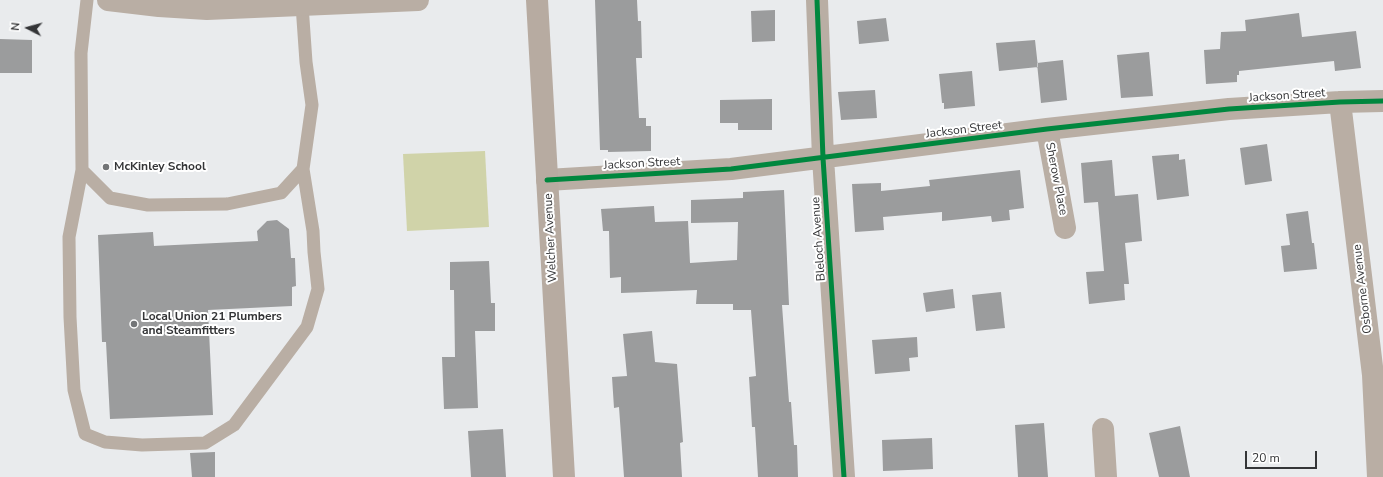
<!DOCTYPE html>
<style>
body{margin:0}
#map{position:relative;width:1383px;height:477px;overflow:hidden;background:#e9ebed;font-family:"Nunito Sans",sans-serif}
canvas{display:block}
.north{position:absolute;left:8px;top:8px;width:40px;height:40px;-webkit-text-stroke:3px #fff;paint-order:stroke;rotate:276deg;font-size:11px;font-weight:700;line-height:16px;text-align:center;color:#343537}
.north::after{content:'';display:block;margin:auto;width:14px;height:18px;background:#343537;clip-path:polygon(50% 0,100% 100%,50% 72%,0 100%)}
.scale{position:absolute;left:1245px;top:451px;width:72px;height:18px;box-sizing:border-box;border:2px solid #343537;border-top:0;padding-left:5px;font-size:12px;line-height:14px;white-space:nowrap;color:#343537;-webkit-text-stroke:3px #fff;paint-order:stroke}
</style>
<div id="map">
<canvas width="1383" height="477"></canvas>
<div class="north">N</div>
<div class="scale">20 m</div>
</div>
<script>
const context = document.querySelector('canvas').getContext('2d');
context.lineJoin = 'round';
function fillPath(path, color) { context.fillStyle = color; context.fill(path, 'evenodd'); }
function trace(path, color, width, dash) { context.strokeStyle = color; context.lineWidth = width; context.lineCap = dash ? 'butt' : 'round'; context.setLineDash(dash || []); context.stroke(path); }
function label(font, color, halo, rows, align = 'center') {
  context.font = font + ' "Nunito Sans",sans-serif'; context.lineWidth = 4; context.setLineDash([]); context.textBaseline = 'middle'; context.strokeStyle = halo; context.fillStyle = color; for (const [text, x, y, turn = 0] of rows) {
    context.save(); context.translate(x, y); context.rotate((+turn || 0) * Math.PI / 180); context.textAlign = isNaN(turn) ? turn : align; if (halo) context.strokeText(text, 0, 0); context.fillText(text, 0, 0); context.restore();
  }
}
const green = new Path2D(`
 M485 151 489 227 407 231 403 154Z`);
const building = new Path2D(`
 M595 0H637L638 21H641L642 58H636L639 118H646V126H651V151L608 152V150H600Z
 M775 10V41L752 42 751 11Z
 M1299 13 1302 37 1356 31 1361 68 1335 71 1334 61 1239 71V75H1237V82L1206 84 1204 50 1220 49 1221 32 1246 31 1245 20Z
 M886 18 889 41 859 44 857 21Z
 M0 39 32 40V73H0Z
 M1035 40 1038 67 999 71 996 43Z
 M1149 52 1153 96 1121 98 1117 55Z
 M1063 60 1067 100 1041 103 1037 63Z
 M972 71 975 106 944 109V103H942L939 74Z
 M875 90 877 118 841 120 838 92Z
 M772 99V130H738V123H720V100Z
 M1267 144 1272 181 1245 185 1240 148Z
 M1179 154V160L1185 159 1189 196 1157 200 1152 156Z
 M1112 160 1115 196 1138 194 1142 241 1125 243 1129 284H1124L1125 300 1089 304 1086 272 1104 271 1098 202 1084 203 1081 163Z
 M1020 170 1024 208 1009 210 1010 220 992 222 991 216 942 221V212L883 217 884 230 855 232 852 184 881 183V191L930 186 929 180Z
 M784 190 789 305H782L789 402H791L794 445H797L798 477H758L755 427H752L749 377 756 376 751 310H733V304H696L697 290 621 293V277L610 278 609 231H603L601 209 654 206 655 222 688 221 690 263 737 260 738 222 691 223V200L743 198V192Z
 M1308 211 1312 243H1314L1317 269 1284 272 1281 246 1290 245 1286 214Z
 M277 220 289 229 291 258H295L296 286 292 287V306L208 310 213 415 110 419 106 342H102L98 235 153 232 154 246 258 241 257 231 267 221Z
 M489 261 491 303H495V331H475L478 408 444 409 442 357H455L454 290H450V262Z
 M953 289 955 308 926 312 923 293Z
 M1001 292 1005 328 976 331 972 295Z
 M652 331 655 362 677 364 683 442 680 443 682 477H624L619 407 614 408 612 377 627 376 623 334Z
 M917 337 918 357 909 358 910 371 875 374 872 340Z
 M1044 423 1048 477H1018L1015 425Z
 M1180 426 1190 477H1159L1149 433Z
 M503 429 506 477H471L468 431Z
 M932 438 933 469 883 471 882 440Z
 M215 452V477H192L190 453Z`);
const lane = new Path2D(`
 M87 0 81 53 82 170 110 198 148 205 227 204 281 193 303 169 312 105 306 62 302 5
 M82 170 69 237 70 317 74 390 85 434 105 442 142 445 205 443 234 425 307 327 318 289 314 252 313 231 303 169`);
const street = new Path2D(`
 M108 0 159 6 207 9 418 0
 M817 0 823 158 844 477
 M1340 102 1373 375 1378 477
 M1047 129 1065 228
 M547 180 731 169 1047 129 1229 109 1340 102 1383 101
 M1103 429 1106 477`);
const secondary = new Path2D(`
 M537 0 564 477`);
const cycleway = new Path2D(`
 M817 0 823 158 844 477
 M547 180 731 169 1047 129 1229 109 1340 102 1383 101`);
const markers = [
 [106,167,4,"#737577"],
 [134,324,4,"#737577"]
];
const streetNames = [
 ["Jackson Street",1287,96,-4],
 ["Jackson Street",964,130,-7],
 ["Jackson Street",642,164,-3],
 ["Sherow Place",1056,179,79],
 ["Welcher Avenue",551,238,-93],
 ["Bleloch Avenue",819,239,-94],
 ["Osborne Avenue",1363,289,-97]
];
const poiNames = [
 ["McKinley School",114,167],
 ["Local Union 21 Plumbers",142,317],
 ["and Steamfitters",142,331]
];
fillPath(green, '#d0d3a9');
fillPath(building, '#9b9c9d');
trace(lane, '#b9aea4', 13);
trace(street, '#b9aea4', 22);
trace(secondary, '#b7aba1', 22);
trace(cycleway, '#00873e', 5);
for (const [x, y, r, color] of markers) { const dot = new Path2D(); dot.arc(x, y, r, 0, 2 * Math.PI); context.fillStyle = color; context.fill(dot); trace(dot, '#fff', 1.5); }
label('12px', '#343537', '#fff', streetNames);
label('bold 12px', '#343537', '#fff', poiNames, 'left');
</script>
